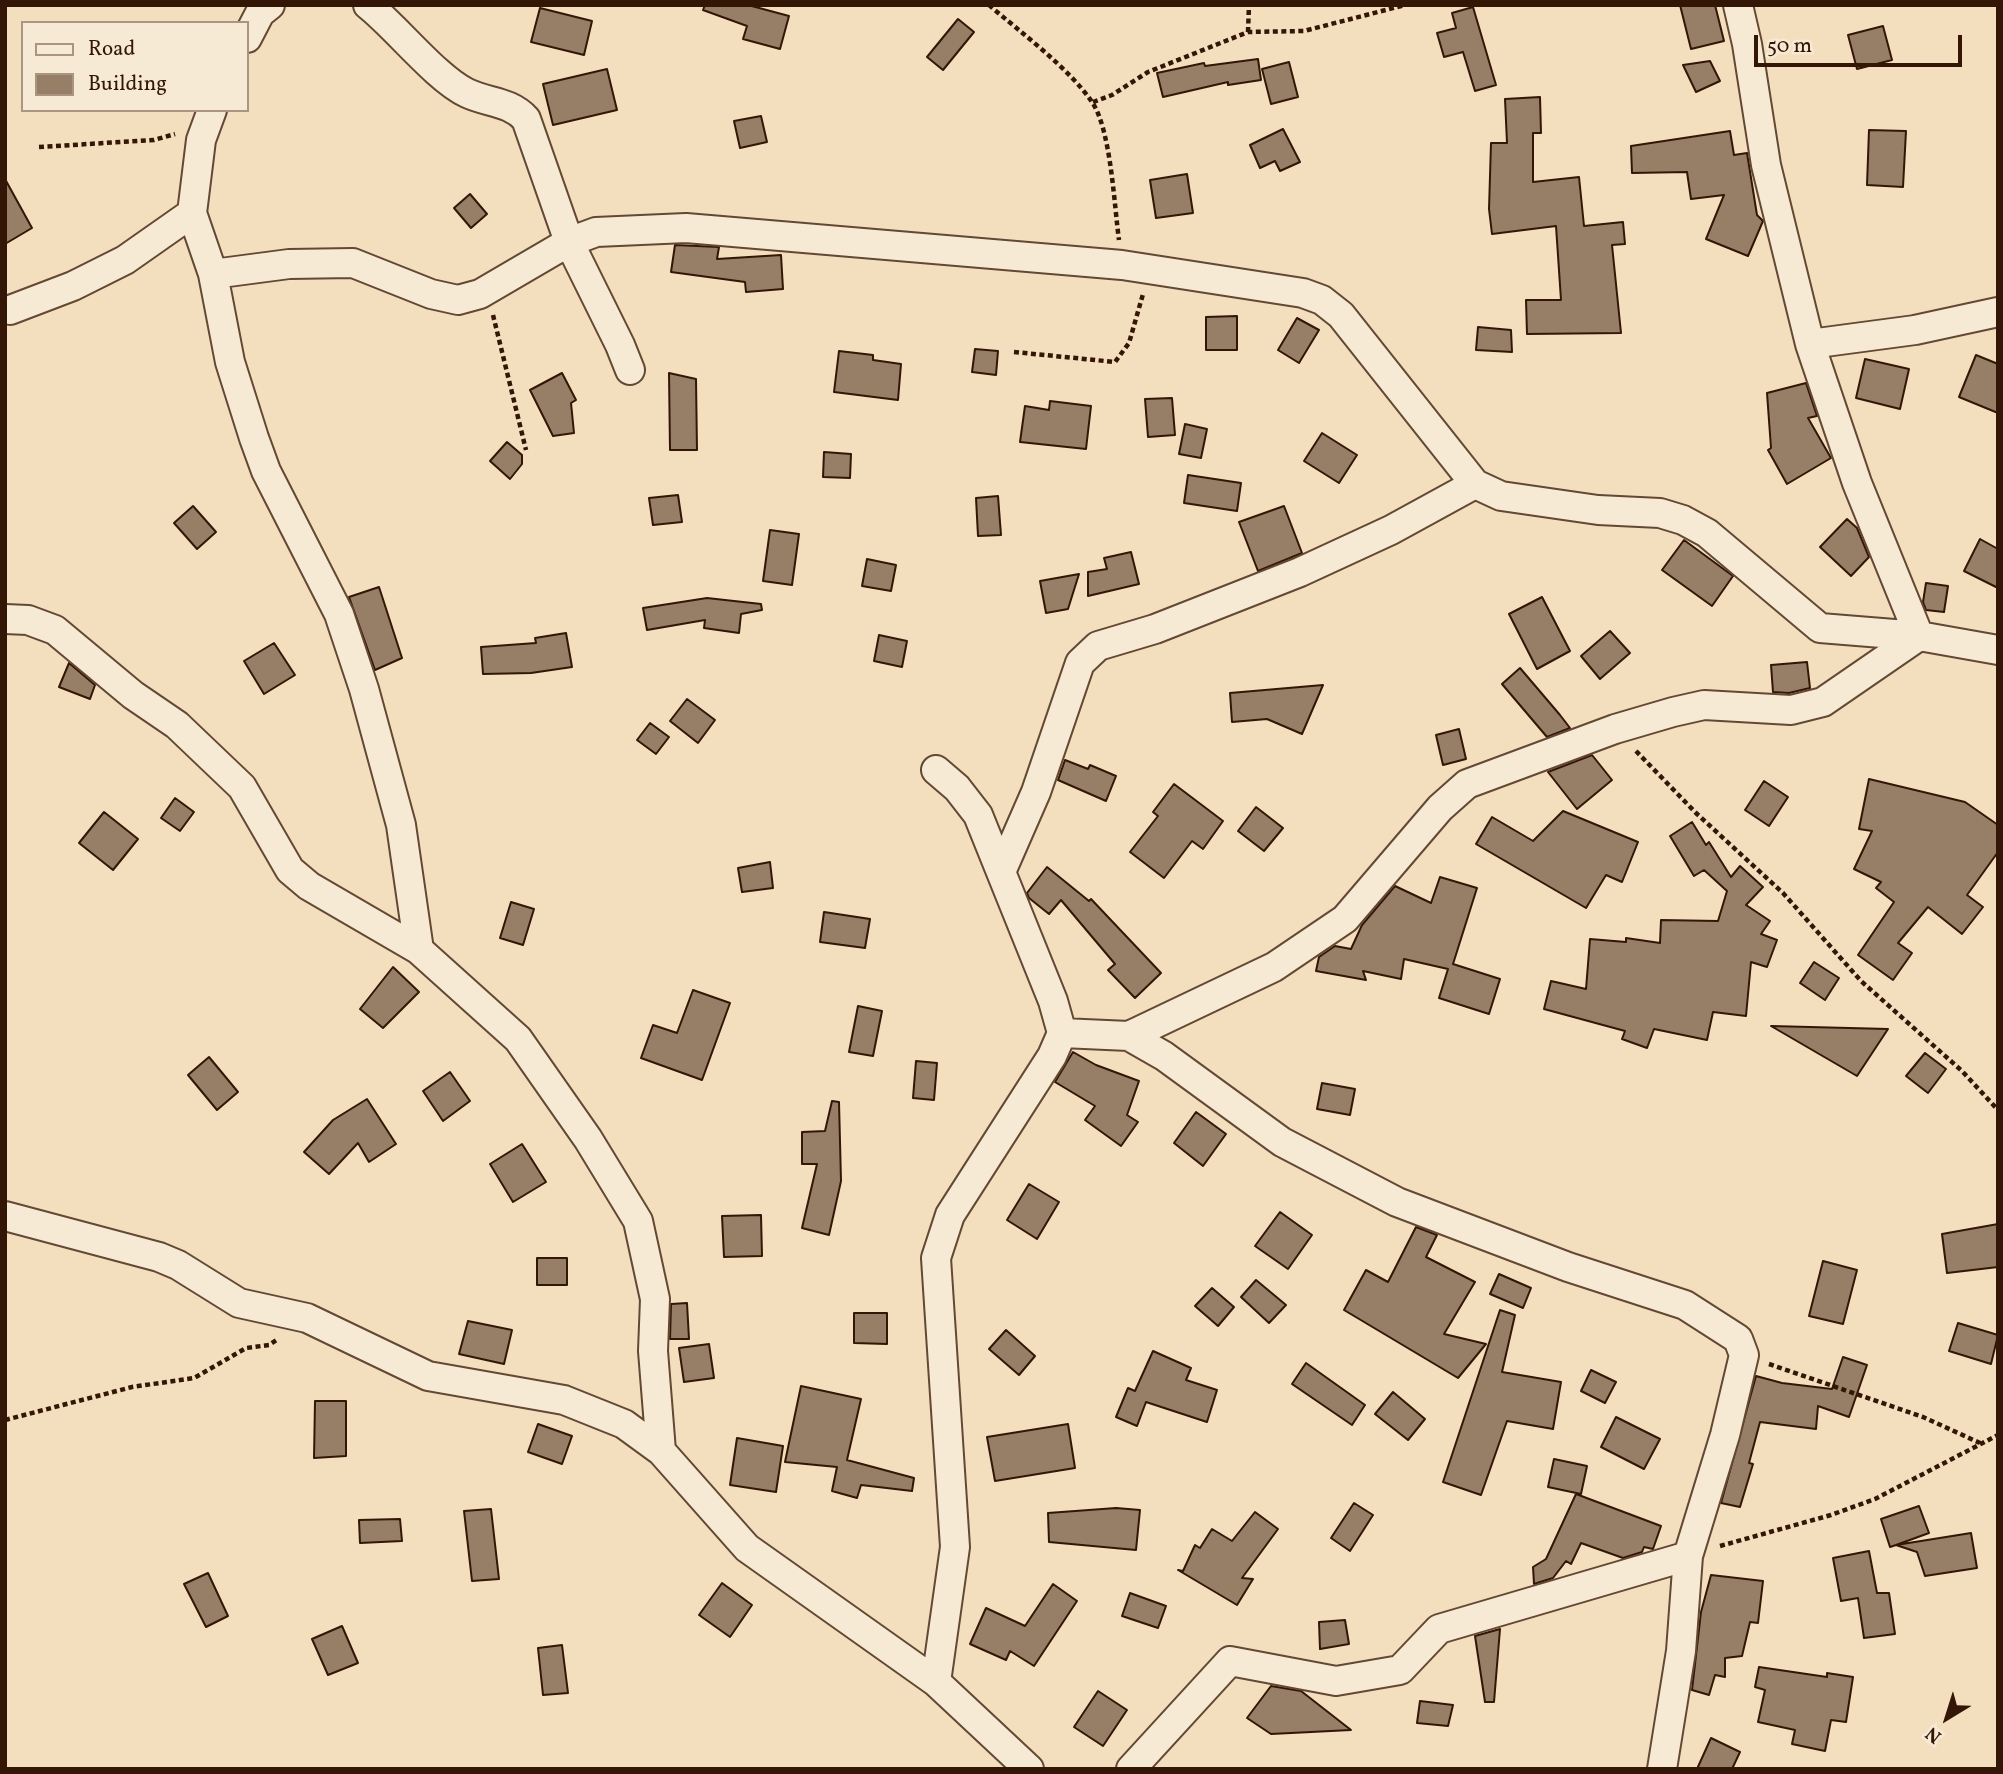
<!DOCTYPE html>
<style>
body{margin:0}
#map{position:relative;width:2003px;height:1774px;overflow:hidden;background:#f3debe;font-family:Vollkorn,serif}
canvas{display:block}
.frame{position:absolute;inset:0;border:7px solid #331606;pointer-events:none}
.legend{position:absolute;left:21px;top:21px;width:228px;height:91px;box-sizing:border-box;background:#f7ead5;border:2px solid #a99582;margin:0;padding:9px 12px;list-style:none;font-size:21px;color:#331606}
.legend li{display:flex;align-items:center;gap:14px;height:35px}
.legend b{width:35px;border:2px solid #a99582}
.north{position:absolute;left:1912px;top:1683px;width:70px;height:70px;-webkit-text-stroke:5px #f7ead5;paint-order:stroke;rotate:218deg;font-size:19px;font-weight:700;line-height:28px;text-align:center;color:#331606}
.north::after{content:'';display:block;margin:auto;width:24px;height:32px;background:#331606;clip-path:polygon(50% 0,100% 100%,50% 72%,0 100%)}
.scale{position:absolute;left:1754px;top:35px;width:208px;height:32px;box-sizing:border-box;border:4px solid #331606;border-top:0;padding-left:9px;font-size:21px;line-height:24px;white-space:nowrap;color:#331606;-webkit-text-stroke:5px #f7ead5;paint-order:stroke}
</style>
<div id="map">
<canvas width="2003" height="1774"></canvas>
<div class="frame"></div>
<ul class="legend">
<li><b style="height:9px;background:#f7ead5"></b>Road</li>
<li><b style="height:19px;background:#977e66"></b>Building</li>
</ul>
<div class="north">N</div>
<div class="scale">50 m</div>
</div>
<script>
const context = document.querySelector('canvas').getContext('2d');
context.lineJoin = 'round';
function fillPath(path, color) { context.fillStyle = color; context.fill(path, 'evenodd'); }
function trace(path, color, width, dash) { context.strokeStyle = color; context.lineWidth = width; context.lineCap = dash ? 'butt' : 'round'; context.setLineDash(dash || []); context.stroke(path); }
const building = new Path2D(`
 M705 5H748L789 16 780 49 743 39 747 26 703 10Z
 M1680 5H1715L1724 41 1691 49Z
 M1473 7 1496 85 1475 91 1463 52 1444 57 1437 33 1456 28 1452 13Z
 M540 8 592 21 584 55 531 42Z
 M958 19 974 32 943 70 927 57Z
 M1883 26 1892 60 1857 69 1848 35Z
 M1258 59 1261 80 1228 85V82L1163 97 1157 73 1204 63 1205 66Z
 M1710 61 1720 81 1696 92 1683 65Z
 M1289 62 1298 97 1271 104 1262 69Z
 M607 69 617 110 553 125 543 84Z
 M1540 97 1541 133H1533V182L1579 177 1584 226 1623 222 1625 244 1612 245 1621 333 1527 334 1526 300H1561L1556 226 1492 234 1489 209 1491 143H1507L1505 99Z
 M761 116 767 142 740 148 734 121Z
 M1283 129 1300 162 1280 171 1275 161 1260 168 1250 145Z
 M1869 130 1906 131 1903 187 1867 185Z
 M1730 131 1734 155 1747 153 1757 215 1763 221 1748 256 1706 239 1724 195 1691 199 1687 172 1632 173 1631 146Z
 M1187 174 1193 213 1156 218 1150 180Z
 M5 179 32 228 5 244Z
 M470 194 487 214 471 228 454 208Z
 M675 245 719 247 717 259 781 255 783 289 746 292 745 282 671 272Z
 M1237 316V350H1206V317Z
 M1297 318 1319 330 1299 363 1278 350Z
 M1478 327 1511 330 1512 352 1476 350Z
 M975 349 998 351 996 375 972 372Z
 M839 351 873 355V360L901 364 898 400 834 392Z
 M1976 355 1998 364V413L1959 397Z
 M1865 359 1909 369 1900 409 1856 398Z
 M562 373 576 400 571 403 574 433 553 436 530 390Z
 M669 373 696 379 697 450H670Z
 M1806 383 1817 416 1808 418 1831 458 1787 484 1768 450 1771 448 1767 393Z
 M1172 398 1175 435 1148 437 1145 399Z
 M1050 401 1091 406 1086 449 1020 442 1025 406 1049 410Z
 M1185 424 1207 429 1201 458 1179 454Z
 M1322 433 1357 455 1339 483 1304 461Z
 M507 442 522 455V464L510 479 490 461Z
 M824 452 851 454 850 478 823 477Z
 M1188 475 1241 483 1237 511 1184 503Z
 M678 495 682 522 653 525 649 498Z
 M998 496 1001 535 978 536 976 498Z
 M193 506 216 532 197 549 174 523Z
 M1284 506 1302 553 1258 571 1239 522Z
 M1847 519 1857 528 1869 557 1851 576 1820 547Z
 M770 530 799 534 792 585 763 581Z
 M1980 539 1998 549V588L1964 571Z
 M1684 540 1733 576 1712 606 1662 570Z
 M1131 552 1139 584 1088 596V572L1107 569 1104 558Z
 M867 559 896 565 891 591 862 586Z
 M1079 574 1068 609 1046 613 1040 581Z
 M1926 583 1948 586 1944 612 1926 610 1923 602Z
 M379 587 402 658 375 670 349 597Z
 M1542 597 1570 651 1537 669 1509 614Z
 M707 598 761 604 762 610 741 614 739 633 704 628 705 620 647 630 643 608Z
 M1610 631 1630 653 1600 679 1581 656Z
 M566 633 572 667 531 673 483 674 481 647 536 643 535 638Z
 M879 635 907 641 902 667 874 661Z
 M274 643 295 675 264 694 244 661Z
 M1807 662 1810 688 1789 693 1773 692 1771 665Z
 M69 663 95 685 90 699 59 687Z
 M1520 668 1560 715 1570 728 1547 737 1502 684Z
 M1323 685 1302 734 1267 719 1232 722 1230 693Z
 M687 699 715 720 698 743 670 721Z
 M650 723 669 737 656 754 637 740Z
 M1459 729 1466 759 1443 765 1436 735Z
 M1592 755 1612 780 1577 809 1548 772Z
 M1065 760 1088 769 1090 765 1116 776 1106 801 1058 780Z
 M1869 779 1965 802 1998 825V852L1967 895 1983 907 1962 934 1928 907 1898 943 1912 953 1893 980 1858 955 1894 902 1876 888 1881 882 1854 869 1872 831 1859 829Z
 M1764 781 1788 797 1769 826 1745 810Z
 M1174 784 1223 821 1203 849 1192 841 1164 878 1130 852 1158 816 1153 812Z
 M175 798 194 812 180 831 161 818Z
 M1256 807 1283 828 1264 851 1238 831Z
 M1563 811 1638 842 1622 882 1606 875 1586 908 1476 844 1492 817 1533 841Z
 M104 812 138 839 113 870 79 843Z
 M1692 822 1706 845 1709 842 1731 877 1740 866 1763 887 1746 905 1770 921 1761 934 1777 940 1767 967 1751 962 1746 1016 1713 1012 1707 1040 1654 1029 1647 1048 1622 1039 1625 1031 1544 1009 1551 981 1586 989 1590 939 1626 942V938L1660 943 1661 920 1718 921 1727 891 1704 870 1694 876 1670 836Z
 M770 862 773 888 742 892 738 868Z
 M1047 867 1089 901 1091 899 1161 973 1135 998 1108 970 1115 964 1061 900 1049 914 1029 898 1027 893Z
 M1440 877 1477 888 1453 964 1500 979 1489 1014 1439 998 1448 969 1404 959 1401 979 1363 971 1366 980 1316 971 1319 957 1335 946 1351 949 1362 925 1395 886 1431 903Z
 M511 902 534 909 523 945 500 938Z
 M824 912 870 919 865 948 820 942Z
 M1814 962 1839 978 1825 1000 1800 983Z
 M393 967 419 992 383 1028 360 1009Z
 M693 990 730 1003 702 1080 641 1058 653 1025 677 1033Z
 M858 1006 882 1011 873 1056 849 1052Z
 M1771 1026 1888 1029 1857 1076Z
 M1073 1052 1096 1065 1139 1081 1127 1115 1138 1122 1121 1146 1085 1120 1095 1106 1055 1082Z
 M1925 1053 1946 1069 1928 1093 1906 1076Z
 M209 1057 238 1092 217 1110 188 1075Z
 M916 1061 937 1063 934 1100 913 1098Z
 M450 1072 470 1101 443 1121 423 1091Z
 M1322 1083 1355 1089 1350 1115 1317 1109Z
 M367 1099 396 1144 369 1162 358 1143 329 1174 304 1152 333 1120Z
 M832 1101 839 1102 841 1181 829 1235 802 1228 817 1164H802V1132L825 1131Z
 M1196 1112 1226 1134 1203 1166 1174 1143Z
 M522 1144 546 1182 513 1202 490 1164Z
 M1029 1184 1059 1202 1037 1239 1007 1220Z
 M1280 1212 1312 1235 1288 1269 1255 1246Z
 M761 1215 762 1256 724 1257 722 1216Z
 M1998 1224V1267L1947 1273 1942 1234Z
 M1416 1227 1437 1235 1426 1257 1475 1282 1444 1334 1486 1344 1458 1378 1344 1310 1366 1270 1388 1282Z
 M537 1258H567V1285H537Z
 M1823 1261 1857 1270 1843 1324 1809 1316Z
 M1499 1274 1531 1288 1523 1308 1490 1294Z
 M1256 1280 1286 1305 1269 1323 1241 1297Z
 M1212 1288 1234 1307 1218 1326 1195 1306Z
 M687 1303 689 1339H670L671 1304Z
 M1500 1310 1515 1315 1502 1372 1561 1382 1553 1429 1507 1421 1481 1495 1443 1482Z
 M854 1313H887V1344L854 1343Z
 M468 1321 512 1330 504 1364 459 1354Z
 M1958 1323 1998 1335 1991 1364 1949 1351Z
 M1006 1330 1035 1356 1019 1375 989 1349Z
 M709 1344 714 1378 684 1382 679 1348Z
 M1153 1351 1191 1368 1186 1380 1217 1390 1207 1422 1146 1402 1137 1426 1116 1417 1128 1388 1135 1391Z
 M1843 1357 1867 1365 1849 1417 1818 1406 1816 1429 1760 1422 1749 1463 1753 1464 1740 1507 1721 1503 1756 1376 1782 1383 1832 1389Z
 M1306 1363 1365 1405 1352 1425 1292 1384Z
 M1591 1370 1616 1382 1605 1403 1581 1391Z
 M801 1386 861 1399 847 1460 914 1478 912 1491 861 1485 857 1498 832 1491 837 1467 785 1462Z
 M1393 1392 1425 1419 1408 1440 1375 1414Z
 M315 1401H346V1456L314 1458Z
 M1616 1417 1660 1439 1644 1469 1601 1447Z
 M538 1424 572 1436 562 1464 528 1452Z
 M1068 1424 1075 1468 995 1481 987 1437Z
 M737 1438 783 1446 776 1492 730 1485Z
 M1554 1459 1587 1466 1581 1494 1548 1487Z
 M1576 1494 1661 1526 1653 1549 1644 1547 1642 1552 1623 1558 1581 1543 1571 1564 1566 1561 1553 1578 1534 1584 1533 1567 1546 1559Z
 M1354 1503 1373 1515 1350 1551 1331 1538Z
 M1919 1506 1929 1533 1896 1545 1971 1533 1977 1568 1925 1576 1917 1552 1896 1545 1890 1547 1881 1519Z
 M1116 1508 1140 1510 1136 1550 1049 1542 1048 1513Z
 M491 1509 499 1579 472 1581 464 1511Z
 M1255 1512 1278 1529 1242 1578 1253 1579 1237 1605 1178 1570 1183 1571 1195 1545 1200 1548 1212 1529 1232 1541Z
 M400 1519 402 1541 360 1543 359 1520Z
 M1869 1551 1877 1593H1889L1895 1634 1864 1638 1858 1598 1841 1601 1833 1558Z
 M208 1573 228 1616 206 1627 184 1584Z
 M1711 1575 1763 1581 1758 1623 1750 1622 1742 1656 1725 1658V1677L1715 1675 1709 1695 1692 1690 1701 1612Z
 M722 1583 752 1605 730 1637 699 1615Z
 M1053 1584 1077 1601 1034 1666 1010 1651 1006 1660 970 1644 986 1608 1025 1626Z
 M1130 1593 1166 1606 1158 1628 1122 1616Z
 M1345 1620 1349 1644 1320 1649 1319 1622Z
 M342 1626 358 1663 328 1675 312 1639Z
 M1500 1629 1494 1702H1485L1475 1636Z
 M562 1645 568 1693 543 1695 538 1648Z
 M1759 1667 1827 1677V1673L1853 1677 1846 1722 1831 1720 1825 1751 1792 1744 1795 1730 1758 1722 1765 1690 1755 1687Z
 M1271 1686 1301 1691 1351 1730 1271 1734 1247 1718Z
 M1098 1691 1127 1710 1103 1746 1074 1727Z
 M1420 1701 1453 1705 1448 1726 1417 1723Z
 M1711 1738 1740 1752 1732 1769H1697Z`);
const path = new Path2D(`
 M989 5C1020 32 1069 68 1092 102 1111 130 1114 204 1119 240
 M1248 32 1249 5
 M1093 102 1112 95 1148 72 1248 32 1304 31 1405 5
 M39 147 154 140 175 134
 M493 315 526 450
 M1014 352 1115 362 1129 343 1143 294
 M1636 751 1696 813 1783 893 1861 981 1962 1071 1998 1110
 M1769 1364 1923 1417 1980 1443
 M5 1420 132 1387 194 1378 246 1348 269 1345 278 1339
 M1720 1546 1831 1515 1875 1499 1998 1435`);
const street = new Path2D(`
 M368 5C396 27 437 79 467 93 488 103 510 101 526 119L569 242 620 345 630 370
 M1738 5 1747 44 1766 165 1810 344 1857 483 1919 636
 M247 38 260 13 270 5
 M212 110 201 140 192 213 213 274 230 362 254 438 266 471 339 614 364 689 401 825 419 950
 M213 274 289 264 353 263 431 294 458 300 480 294 569 242 596 232 686 228 1122 265 1303 293 1322 300 1341 315 1475 484 1501 496 1598 510 1660 513 1683 520 1707 533 1820 628 1919 636 1998 650
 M10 310 73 286 125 260 192 213
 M1810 344 1915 330 1998 312
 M5 619 28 620 55 630 133 695 177 725 242 787 290 870 309 886 419 950 518 1039 588 1139 638 1221 655 1299 653 1351 661 1451
 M936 770 957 788 978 815 1053 1001 1062 1033 1052 1056 950 1215 936 1258 955 1547 936 1682
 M1001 872 1036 792 1080 663 1098 646 1155 629 1300 572 1391 530 1475 484
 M1062 1033 1129 1036 1164 1056 1282 1142 1397 1202 1568 1267 1685 1305 1738 1339 1744 1355 1725 1435 1688 1556 1681 1651 1662 1769
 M1129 1036 1274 967 1345 919 1440 808 1467 784 1615 729 1673 712 1704 705 1791 710 1823 702 1919 636
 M5 1216 159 1257 178 1265 239 1303 307 1318 428 1376 564 1400 624 1424 661 1451 747 1548 936 1682 1029 1769
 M1131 1769 1230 1661 1336 1681 1400 1670 1439 1629 1688 1556`);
fillPath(building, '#977e66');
trace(building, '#331606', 2);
trace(street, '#634834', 32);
trace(path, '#331606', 4.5, [5, 3.5]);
trace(street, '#f7ead5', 28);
</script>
